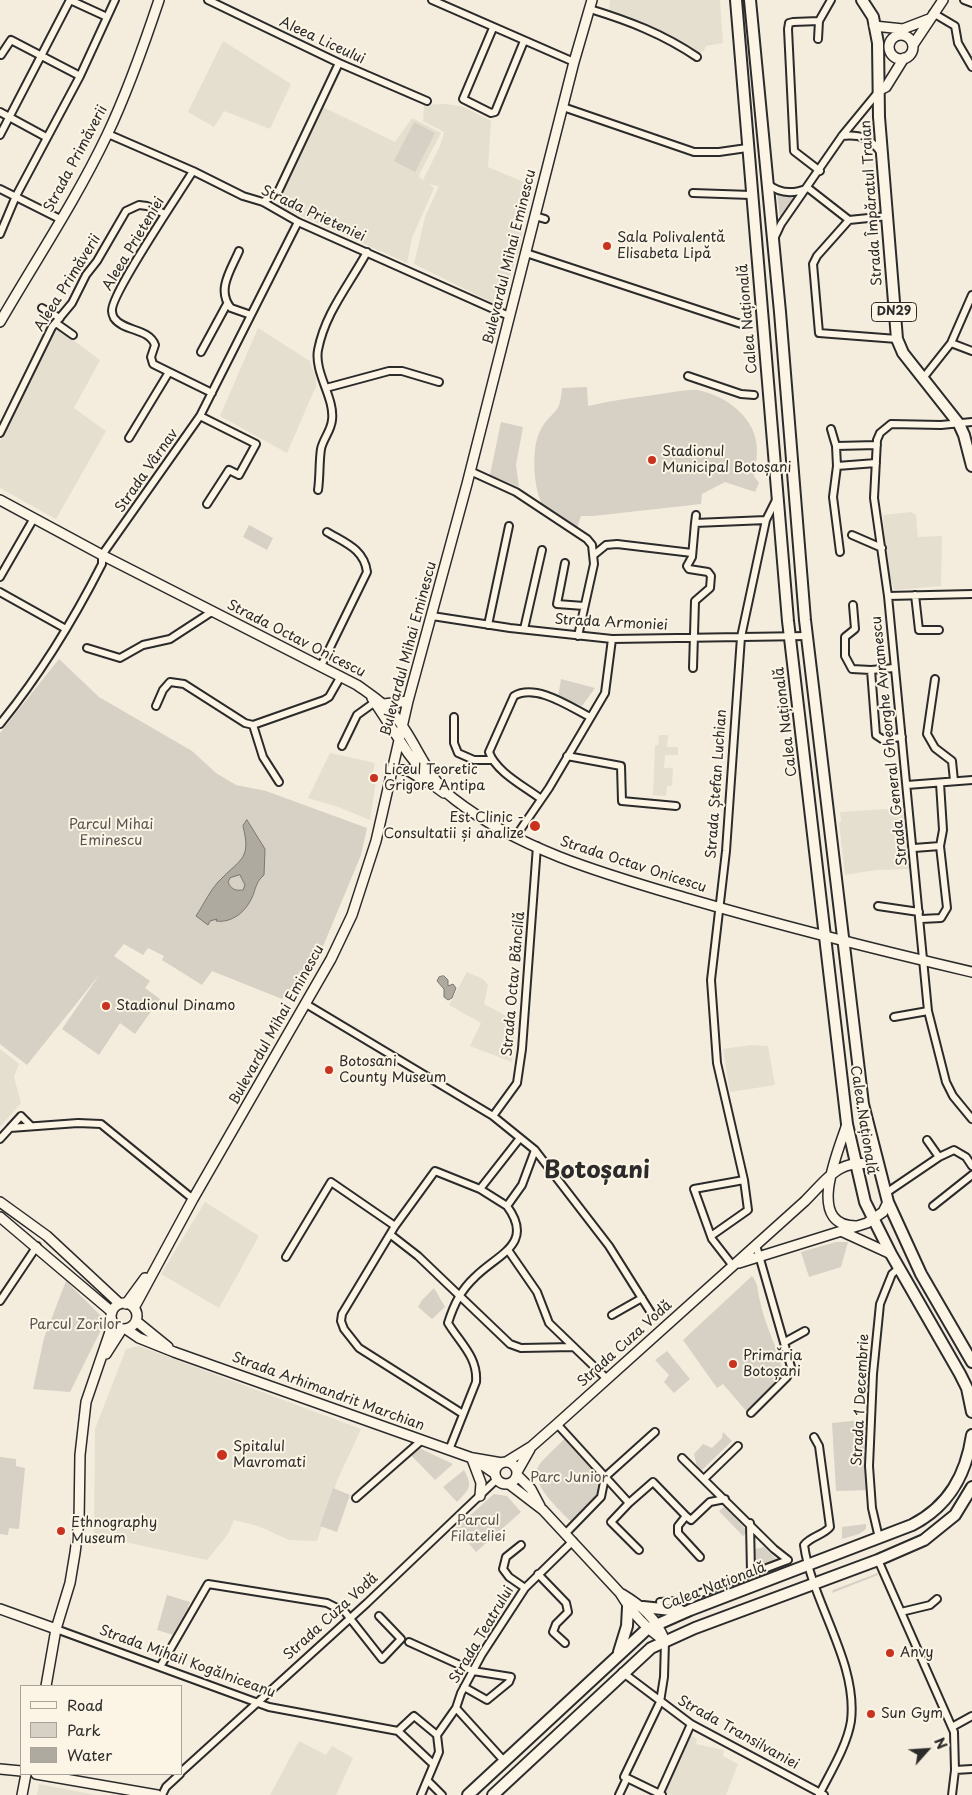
<!DOCTYPE html>
<meta charset="utf-8">
<style>
body{margin:0}
#map{position:relative;width:972px;height:1795px;overflow:hidden;background:#f4edde;font-family:"Playpen Sans",sans-serif}
canvas{display:block}
.legend{position:absolute;left:20px;top:1685px;width:162px;height:90px;box-sizing:border-box;background:#fcf5e5;border:1px solid #a8a49b;margin:0;padding:6px 9px;list-style:none;font-size:15px;color:#2b2b2b}
.legend li{display:flex;align-items:center;gap:10px;height:25px}
.legend b{width:25px;border:1px solid #a8a49b}
.north{position:absolute;left:902px;top:1725px;width:50px;height:50px;-webkit-text-stroke:4px #fcf5e5;paint-order:stroke;rotate:64deg;font-size:14px;font-weight:700;line-height:20px;text-align:center;color:#2b2b2b}
.north::after{content:'';display:block;margin:auto;width:18px;height:22px;background:#2b2b2b;clip-path:polygon(50% 0,100% 100%,50% 72%,0 100%)}
</style>
<div id="map">
<canvas width="972" height="1795"></canvas>
<ul class="legend">
<li><b style="height:6px;background:#fcf5e5"></b>Road</li>
<li><b style="height:14px;background:#d6d1c4"></b>Park</li>
<li><b style="height:14px;background:#afaaa0"></b>Water</li>
</ul>
<div class="north">N</div>
</div>
<script>
const context = document.querySelector('canvas').getContext('2d');
context.lineJoin = 'round';
function fillPath(path, color) { context.fillStyle = color; context.fill(path, 'evenodd'); }
function trace(path, color, width, dash) { context.strokeStyle = color; context.lineWidth = width; context.lineCap = dash ? 'butt' : 'round'; context.setLineDash(dash || []); context.stroke(path); }
function label(font, color, halo, rows, align = 'center') {
  context.font = font + ' "Playpen Sans",sans-serif'; context.lineWidth = 4; context.setLineDash([]); context.textBaseline = 'middle'; context.strokeStyle = halo; context.fillStyle = color; for (const [text, x, y, turn = 0] of rows) {
    context.save(); context.translate(x, y); context.rotate((+turn || 0) * Math.PI / 180); context.textAlign = isNaN(turn) ? turn : align; if (halo) context.strokeText(text, 0, 0); context.fillText(text, 0, 0); context.restore();
  }
}
const built = new Path2D(`
 M610 0H720L723 43 706 46 704 51 696 53 669 34 615 14 609 10Z
 M223 41 291 84 270 129 224 111 214 127 188 112Z
 M447 104 464 107 491 121 488 167 531 185 519 251 499 306 414 264 425 217 439 186 429 184 434 188 412 238 407 263 277 205 323 107 395 142 412 118 441 133 420 173 419 177 423 180 440 146 444 132 423 121 424 105Z
 M57 328 100 360 74 408 106 431 56 519 0 488V441Z
 M258 328 310 361 316 379V386L287 453 220 416Z
 M911 512 916 515 918 537 942 536 941 586 894 590 887 565 883 515Z
 M659 735H668L667 747H678V755H665L664 768H673L672 786H667L666 796 653 795 655 745H658Z
 M330 753 375 763 373 772 377 774 370 820 338 807 308 798Z
 M903 808 911 869 876 870 845 875 839 823 841 821 840 812Z
 M467 972 483 979 488 985 484 1004 516 1021 512 1062 470 1046 481 1023 449 1005Z
 M751 1045 768 1046 775 1085 730 1092 723 1049Z
 M0 1049 19 1064 14 1077 21 1103 0 1127Z
 M205 1202 259 1236 219 1308 161 1274Z
 M139 1346 361 1429 337 1481 317 1541 289 1540 258 1526 234 1520 228 1534 207 1560 94 1535 95 1429 126 1349Z
 M690 1735 697 1739 696 1744 724 1750 723 1756 738 1764 726 1795H670L665 1793Z
 M299 1741 326 1755 332 1746 353 1758 336 1795H270Z
 M39 1784 96 1795H37Z`);
const green = new Path2D(`
 M414 122 435 133 415 172 394 161Z
 M777 194 794 197 780 218Z
 M587 387 588 406C614 400 640 397 667 393 676 392 688 389 697 390 726 395 757 418 757 450 757 459 755 468 754 476L759 483 755 492 725 482 702 494 701 504 593 516H581L575 534C566 526 548 516 543 506 533 488 531 449 540 431 551 409 560 418 562 388Z
 M501 422 523 427 516 465 519 487 490 475Z
 M249 525 273 538 267 550 243 537Z
 M59 659 99 697 192 751 216 773 236 785 266 791 367 828 361 855 319 956 282 999 212 971 202 985 162 960 164 956 148 948 143 955 124 944 114 956 150 981 145 988 160 999 135 1034 120 1023 99 1055 62 1029 100 974 27 1065 0 1044V733Z
 M561 679 595 688 582 706 558 697Z
 M836 1242H848L841 1267 809 1277 801 1252Z
 M752 1276C759 1284 757 1291 760 1301 765 1327 779 1350 784 1376L747 1412 723 1384 717 1388 683 1340Z
 M66 1281 101 1316 104 1324 70 1392 33 1389 44 1338Z
 M434 1288 445 1307 432 1319 418 1307 422 1300Z
 M667 1351 690 1379 674 1393 664 1382 669 1375 655 1360Z
 M872 1419V1490L836 1491 832 1423Z
 M723 1432 732 1441 702 1470 697 1467 694 1454 703 1444 712 1448 722 1438Z
 M567 1436 605 1477 601 1497 572 1523C561 1511 527 1482 539 1465 547 1455 558 1446 567 1436Z
 M415 1446 453 1464 435 1480 408 1452Z
 M0 1457 16 1459V1466L25 1468 19 1529 9 1528 8 1535 0 1534Z
 M464 1470C473 1487 470 1488 457 1502L443 1487Z
 M333 1488 350 1495 337 1532 320 1526Z
 M494 1494 507 1496 521 1512 476 1552 456 1528Z
 M725 1506 748 1532 743 1536 719 1511Z
 M866 1524V1529L859 1534 842 1539V1527Z
 M764 1547 776 1559V1562L757 1569 754 1565 755 1549Z
 M878 1573V1575L832 1593 833 1590Z
 M167 1595 190 1602 177 1636 157 1630Z`);
const water = new Path2D(`
 M247 820 265 849 264 875C254 883 256 893 249 903 242 915 229 923 216 921L217 919 210 921 208 925 196 916C204 904 211 888 222 878 242 858 251 858 243 826ZM240 875 245 885 243 890C235 891 231 889 228 882L230 878Z
 M444 976 448 980V986L453 984 456 988 452 998 448 1000 444 997V989L437 981 439 977Z`);
const street = new Path2D(`
 M70 0 107 17
 M208 0 339 63 427 101
 M432 0 574 62
 M964 0 972 3
 M590 9C629 21 663 34 697 57
 M933 13 955 26 958 43 972 67
 M819 21 793 22 789 23 788 29 794 151 820 171
 M493 28 463 99 491 113 495 112 497 107 524 41
 M818 39 819 21 831 0
 M1 55 11 40 80 76
 M563 107 694 152H719L747 148
 M0 112 46 137
 M108 134 193 171 243 196 263 202 298 222 509 316
 M0 135 70 0
 M842 136C860 134 871 138 881 153
 M193 171C181 191 110 295 112 311 112 313 113 316 114 318 124 332 149 328 155 345L151 357 153 364 212 393
 M768 184C780 194 794 194 808 188L849 220 888 216
 M0 189 60 219
 M693 193 751 195
 M263 202 278 192 339 63
 M535 216 545 219
 M849 220 817 256 813 264 819 333 897 339
 M0 234 16 196 80 76 115 0
 M774 239 781 224 842 136 879 91
 M239 251C231 270 216 290 231 308L251 315
 M526 253 744 325
 M42 308 60 318
 M56 323 73 335
 M951 343 972 351
 M201 352 227 304
 M688 376 741 394 754 395
 M924 377 951 343 972 295
 M326 388 389 371H402L439 382
 M200 416 256 444 239 475 229 470 207 504
 M972 422 941 425 891 424 880 433 877 440 874 498 888 596 928 1011 946 1082 953 1096 972 1119
 M831 429 836 446 837 466
 M0 433 52 327 72 303 86 275 97 261 126 211 139 205 147 206 165 214
 M129 438 169 372
 M836 446 877 445
 M470 471 516 492 587 539 592 545 594 564 578 636
 M318 490C320 477 319 462 321 449 323 439 331 431 332 420 335 398 314 373 318 350 325 313 349 285 367 252
 M696 515 695 523 766 520
 M852 535 882 548
 M840 552 833 497 837 466 876 463
 M595 554 606 545 617 544 692 553
 M565 563 557 604 584 606
 M0 577 34 518
 M0 592 66 629
 M915 595 919 630H939
 M888 596 972 594
 M853 605 855 629 845 637V656L852 669 871 670
 M432 616 510 628 612 639 807 636
 M488 625 509 526
 M524 629 542 550
 M87 648 120 658 143 645 170 639 213 611
 M321 666 367 572C364 549 345 543 327 532
 M693 668 695 601 710 588 711 576 708 572 689 569 687 566 692 557 695 523
 M894 668 871 670 876 735 882 739 902 737
 M935 679 927 734 935 748 952 761 954 781
 M156 706 163 690 170 682 184 684 245 723 253 725 324 700 329 697 341 676
 M454 717V743L458 753 474 760H491
 M0 724C40 675 73 621 102 564V555L200 416 298 222
 M253 725 263 757 279 782
 M342 746 357 715 375 702
 M567 756 621 766 622 801 676 806
 M907 785 972 780
 M541 799C524 786 496 772 489 752L514 696C536 683 570 707 590 717
 M516 836 549 788 605 693 612 639
 M914 848 940 846
 M878 906 919 912
 M921 919 941 918 947 908 940 846 943 830 940 783
 M306 1004 493 1116 535 1150 609 1246 653 1316
 M894 1017 928 1011
 M493 1116 517 1083 522 1049 537 846
 M10 1128 21 1116 31 1126
 M0 1139 10 1128 78 1123 101 1124 193 1199
 M927 1140 939 1157
 M480 1189 520 1138
 M886 1193 939 1157 954 1150 966 1157 972 1166
 M933 1206 972 1175
 M391 1235 418 1256 510 1344 521 1348 574 1347
 M711 1236 748 1210 744 1180 717 1063 711 980 726 851 741 637 766 520 777 498
 M508 1250 537 1292 549 1323 607 1379
 M286 1257 331 1182 395 1226
 M733 1266 712 1239 694 1189 744 1180
 M0 1301 37 1246
 M612 1315 642 1298
 M785 1342 805 1331
 M751 1413 787 1377 791 1367 756 1245
 M463 1414 359 1348 344 1329 341 1321 342 1314 395 1226 435 1171 480 1189 507 1206
 M557 1424 629 1503 653 1482 686 1516 678 1526V1533L700 1557
 M814 1437 819 1446 830 1527C824 1535 811 1536 804 1545 812 1603 858 1662 851 1721 847 1746 830 1773 819 1795
 M449 1450 476 1382C478 1357 460 1343 448 1323 454 1304 461 1290 475 1277 498 1254 535 1244 507 1206L522 1185 535 1150
 M682 1458 774 1549 788 1560
 M704 1479 738 1446
 M356 1498 422 1440
 M629 1503 611 1522 639 1550
 M686 1516 691 1520 710 1502 725 1499
 M750 1523 751 1573
 M565 1534 601 1497 605 1477 655 1432
 M879 1538 872 1508 869 1466 873 1374 880 1304 892 1274 899 1268
 M521 1545 506 1557 503 1569 509 1577 525 1588
 M878 1560 954 1732 955 1770 952 1795
 M538 1574 566 1603 568 1612 556 1624 553 1632 565 1643
 M660 1602 691 1600 698 1594 788 1560
 M901 1612 930 1605 937 1599
 M56 1629 269 1707 398 1731 433 1764
 M409 1642 473 1671 511 1677 509 1682 487 1700 464 1687
 M160 1667 208 1584 327 1603 345 1612 382 1659 401 1639 379 1616
 M622 1672 691 1724 824 1795
 M456 1708 505 1762
 M952 1727 972 1716
 M398 1731 414 1716 437 1735
 M955 1770 972 1769
 M181 1772 367 1603 496 1480
 M627 1778 662 1795
 M429 1782 442 1795
 M162 1795 166 1787 180 1774
 M421 1795 439 1752 437 1735 456 1708 461 1693 482 1654 525 1588 573 1541
 M619 1795 627 1778 624 1777 660 1702 664 1677 665 1641
 M659 1795 691 1724`);
const secondary = new Path2D(`
 M874 26 903 29 929 19
 M889 47a12 12 0 1 1 24 0a12 12 0 1 1-24 0Z
 M913 45 943 0
 M880 90 886 87 904 58
 M0 322C36 260 76 200 107 135 128 91 144 45 159 0
 M0 500 102 555 357 685C371 695 384 703 395 716 416 741 427 779 454 799 522 852 612 876 693 900 786 927 878 950 972 972
 M372 698 408 753 433 785 444 793
 M384 704 408 701
 M391 770H407L427 782
 M847 1124C839 1150 804 1226 856 1226
 M0 1202 47 1236 120 1304
 M0 1217 112 1312
 M843 1232 891 1254
 M739 1263 867 1223 883 1212 888 1202
 M111 1316a13 13 0 1 1 26 0a13 13 0 1 1-26 0Z
 M126 1304 145 1278
 M134 1308 193 1199 331 959 352 915 376 841 408 701 467 484 574 62 592 0
 M136 1321 168 1347
 M126 1329 139 1338 174 1352 472 1458 494 1473
 M106 1354 122 1329
 M473 1458 502 1463
 M472 1459 481 1483 480 1496
 M495 1473a11 11 0 1 1 22 0a11 11 0 1 1-22 0Z
 M506 1462 532 1446 557 1424 805 1201C830 1176 839 1158 877 1165
 M517 1472 530 1449
 M517 1475 531 1489 540 1506
 M509 1484 543 1510 620 1593C632 1613 645 1628 665 1641
 M622 1594C642 1606 656 1618 665 1641
 M0 1609 56 1629
 M46 1686 56 1629 70 1583 75 1553 79 1522 80 1455 86 1402 113 1323
 M0 1769 21 1771
 M36 1774 157 1795
 M22 1795 26 1774`);
const primary = new Path2D(`
 M736 0 788 621 847 1124 865 1202 891 1254 960 1374 967 1388 972 1412
 M750 0 780 312 805 620 863 1104 888 1202 921 1274 972 1362
 M862 0 873 17 878 43 879 117 897 339 903 353 959 424 964 435 972 466
 M643 1607 681 1611
 M619 1652 627 1626 628 1607
 M468 1795 647 1629 690 1610 912 1525C949 1506 966 1475 972 1435
 M493 1795 651 1648 695 1628 878 1560 924 1540 955 1515 972 1487`);
const markers = [
 [607,246,5,"#c8321e"],
 [652,460,5,"#c8321e"],
 [374,778,5,"#c8321e"],
 [535,826,6,"#c8321e"],
 [106,1006,5,"#c8321e"],
 [329,1070,5,"#c8321e"],
 [733,1364,5,"#c8321e"],
 [222,1455,6,"#c8321e"],
 [61,1531,5,"#c8321e"],
 [890,1653,5,"#c8321e"],
 [871,1714,5,"#c8321e"]
];
const shields = [
 [894,312,45]
];
const shieldNames = [
 ["DN29",894,312]
];
const streetNames = [
 ["Aleea Liceului",322,41,25],
 ["Strada Primăverii",76,159,-62],
 ["Strada Împăratul Traian",872,203,-94],
 ["Strada Prieteniei",313,214,25],
 ["Aleea Prieteniei",134,244,-59],
 ["Bulevardul Mihai Eminescu",510,257,-76],
 ["Aleea Primăverii",68,283,-58],
 ["Calea Națională",748,319,-95],
 ["Strada Vârnav",147,471,-55],
 ["Strada Armoniei",611,623,3],
 ["Strada Octav Onicescu",296,639,27],
 ["Bulevardul Mihai Eminescu",409,649,-75],
 ["Calea Națională",786,722,-97],
 ["Strada General Gheorghe Avramescu",890,741,-96],
 ["Strada Ștefan Luchian",717,784,-86],
 ["Strada Octav Onicescu",633,865,18],
 ["Strada Octav Băncilă",514,984,-85],
 ["Bulevardul Mihai Eminescu",277,1025,-61],
 ["Calea Națională",863,1120,81],
 ["Strada Cuza Vodă",625,1344,-42],
 ["Strada Arhimandrit Marchian",328,1392,20],
 ["Strada 1 Decembrie",861,1400,-87],
 ["Calea Națională",714,1587,-21],
 ["Strada Cuza Vodă",331,1617,-42],
 ["Strada Teatrului",482,1635,-59],
 ["Strada Mihail Kogălniceanu",187,1662,20],
 ["Strada Transilvaniei",738,1733,29]
];
const poiNames = [
 ["Sala Polivalentă",617,238],
 ["Elisabeta Lipă",617,254],
 ["Stadionul",662,452],
 ["Municipal Botoșani",662,468],
 ["Liceul Teoretic",384,770],
 ["Grigore Antipa",384,786],
 ["Est Clinic -",524,818,"right"],
 ["Consultatii și analize",524,834,"right"],
 ["Stadionul Dinamo",116,1006],
 ["Botosani",339,1062],
 ["County Museum",339,1078],
 ["Primăria",743,1356],
 ["Botoșani",743,1372],
 ["Spitalul",233,1447],
 ["Mavromati",233,1463],
 ["Ethnography",71,1523],
 ["Museum",71,1539],
 ["Anvy",900,1653],
 ["Sun Gym",881,1714]
];
const parkNames = [
 ["Parcul Mihai",111,825],
 ["Eminescu",111,841],
 ["Parcul Zorilor",75,1325],
 ["Parc Junior",569,1478],
 ["Parcul",478,1521],
 ["Filateliei",478,1537]
];
const townNames = [
 ["Botoșani",597,1171]
];
fillPath(built, '#e5dfd0');
fillPath(green, '#d6d1c4');
fillPath(water, '#afaaa0');
trace(water, '#7a7771', 1);
trace(street, '#2b2b2b', 10);
trace(secondary, '#2b2b2b', 12);
trace(primary, '#2b2b2b', 14);
trace(street, '#fcf5e5', 6);
trace(secondary, '#fcf5e5', 9);
trace(primary, '#fcf5e5', 10);
for (const [x, y, r, color] of markers) { const dot = new Path2D(); dot.arc(x, y, r, 0, 2 * Math.PI); context.fillStyle = color; context.fill(dot); trace(dot, '#fcf5e5', 2); }
for (const [x, y, w] of shields) { const box = new Path2D(); box.roundRect(x - w / 2, y - 9.5, w, 19, 4); context.fillStyle = '#fcf5e5'; context.fill(box); trace(box, '#2b2b2b', 1); }
label('bold 12px', '#2b2b2b', null, shieldNames);
label('14px', '#2b2b2b', '#fcf5e5', streetNames);
label('14px', '#2b2b2b', '#fcf5e5', poiNames, 'left');
label('14px', '#565451', '#fcf5e5', parkNames);
label('bold 24px', '#2b2b2b', '#fcf5e5', townNames);
</script>
